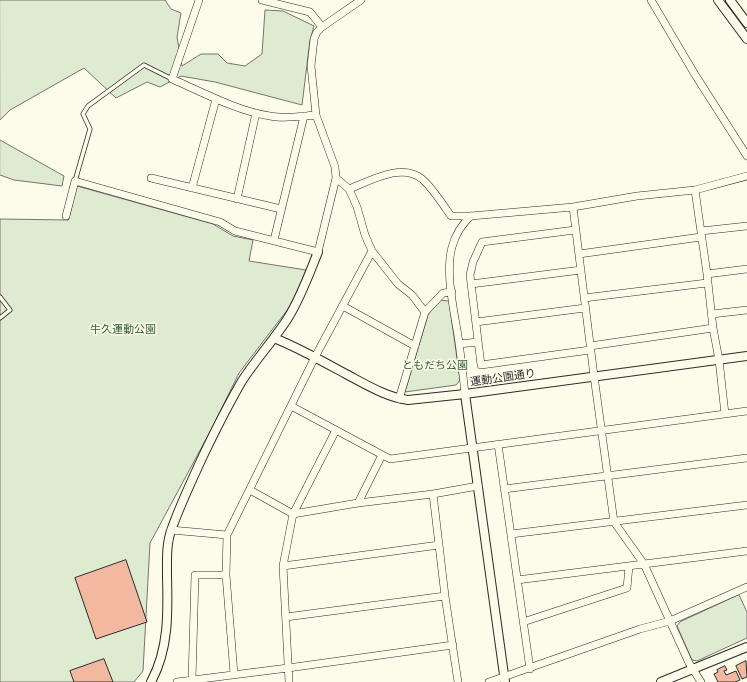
<!DOCTYPE html>
<meta charset="utf-8">
<style>
body{margin:0}
canvas{display:block;background:#fdfbea}
</style>
<canvas width="747" height="682"></canvas>
<script>
const context = document.querySelector('canvas').getContext('2d');
context.lineJoin = 'round';
function fillPath(path, color) { context.fillStyle = color; context.fill(path, 'evenodd'); }
function trace(path, color, width, dash) { context.strokeStyle = color; context.lineWidth = width; context.lineCap = dash ? 'butt' : 'round'; context.setLineDash(dash || []); context.stroke(path); }
function label(font, color, halo, rows, align = 'center') {
  context.font = font + ' Karla,"Noto Sans JP",sans-serif'; context.lineWidth = 3; context.setLineDash([]); context.textBaseline = 'middle'; context.strokeStyle = halo; context.fillStyle = color; for (const [text, x, y, turn = 0] of rows) {
    context.save(); context.translate(x, y); context.rotate((+turn || 0) * Math.PI / 180); context.textAlign = isNaN(turn) ? turn : align; if (halo) context.strokeText(text, 0, 0); context.fillText(text, 0, 0); context.restore();
  }
}
const green = new Path2D(`
 M0 0H165L171 9 181 13 177 37 182 66 201 54H218L227 63 245 66 262 54 265 10 283 11 314 26 310 40 302 105 215 82 181 76 160 87 147 82 116 98 84 68 10 110 0 120Z
 M0 140 64 176 62 186 14 180 0 175Z
 M77 186 213 224 233 236 253 240 249 261 306 270 298 291 288 309 239 373 211 430 150 543 143 671 134 682H0V219L68 220Z
 M440 300 449 301 460 380 456 385 405 392 428 315Z
 M739 595 747 612V638L697 661 692 660 677 626 680 622Z`);
const building = new Path2D(`
 M126 560 147 622 96 639 75 578Z
 M104 659 113 682H74L70 671Z
 M746 661 747 677 742 679 736 666Z
 M725 666 727 670 724 671 726 675 736 671 740 680 735 682H718L714 674 718 672 717 670Z`);
const service = new Path2D(`
 M75 181 90 129 83 114 88 106 144 65 172 79
 M0 297 10 310 0 318`);
const minor = new Path2D(`
 M199 0 172 79C202 92 237 111 270 116 284 119 302 116 316 115
 M262 0 310 12 322 27
 M651 0 694 73 747 156
 M151 178 281 209
 M336 178 349 189C370 181 402 162 422 179 431 186 444 206 451 216H471L573 207 637 196 695 190 747 176
 M192 188 216 99
 M349 189 357 207 365 235 372 251 398 284 412 295 425 312
 M695 190 707 274 713 328 719 360 725 414
 M237 199 256 113
 M573 207 594 376 614 522 644 564 689 663 701 682
 M66 216 75 181 220 222 235 231 318 252 336 178 335 167 316 115 311 66 314 39 317 32 322 27 361 0
 M575 230 482 242 473 262 470 275 481 365 590 350
 M701 231 747 226
 M274 240 304 116
 M579 254 701 237
 M707 274 747 269
 M471 284 581 270
 M584 298 707 283
 M343 306 415 346
 M712 314 747 310
 M476 322 585 308
 M459 344 478 342
 M590 346 713 328
 M465 394C463 375 461 356 458 336 454 311 445 272 452 247 455 236 462 224 471 216
 M399 399 425 312 443 293 452 292
 M291 406 390 459 747 411
 M498 444 530 669
 M504 489 747 458
 M250 490 293 514 358 503 433 494 478 486
 M433 494 445 596 458 682
 M358 503 382 455
 M171 530 227 535
 M511 534 747 505
 M283 566 439 545
 M517 580 747 551
 M286 617 445 596
 M523 622 627 588 629 566
 M234 674 226 575 227 535 315 357 372 251
 M192 680 195 575H226
 M177 682 288 668 453 645
 M289 682 283 566 293 514 336 430
 M489 682 640 629 670 621 747 587`);
const tertiary = new Path2D(`
 M718 0 747 39
 M730 0 747 23
 M274 338C299 348 322 361 346 374 365 384 386 397 408 400L465 394 747 356
 M465 394 505 682
 M151 682C169 649 168 612 167 576 167 560 166 543 172 528 181 503 192 480 203 456 215 431 228 405 242 381 256 359 274 340 288 318 301 297 309 274 318 252
 M661 682 747 647`);
const parkNames = [
 ["牛久運動公園",123,330],
 ["ともだち公園",435,366]
];
const streetNames = [
 ["運動公園通り",503,378,-8]
];
fillPath(green, '#deebd1');
trace(green, '#74746e', 1);
fillPath(building, '#f2b8a0');
trace(building, '#2b2b2b', 1);
trace(service, '#2b2b2b', 5);
trace(minor, '#2b2b2b', 8);
trace(tertiary, '#2b2b2b', 10);
trace(service, '#fdfbea', 3.5);
trace(minor, '#fdfbea', 7);
trace(tertiary, '#fdfbea', 8);
label('11px', '#34623c', '#fdfbea', parkNames);
label('11px', '#2b2b2b', '#fdfbea', streetNames);
</script>
